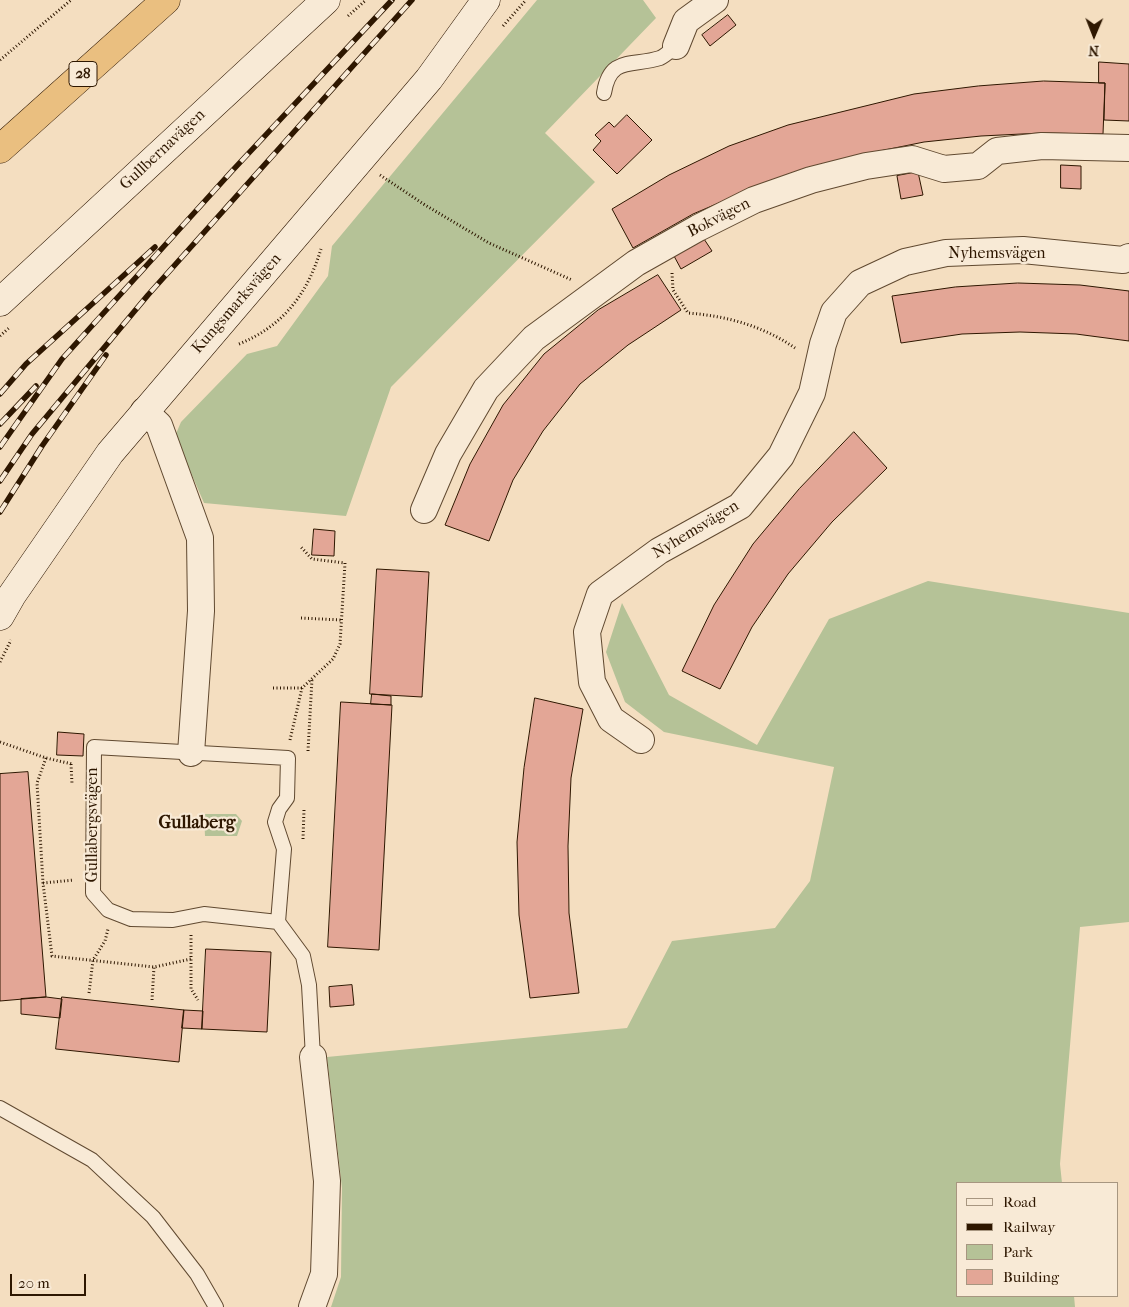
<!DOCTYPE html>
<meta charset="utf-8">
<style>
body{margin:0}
#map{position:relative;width:1129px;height:1307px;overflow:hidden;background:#f4dec0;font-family:"IM FELL French Canon",serif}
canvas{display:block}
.legend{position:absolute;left:956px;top:1182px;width:162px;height:115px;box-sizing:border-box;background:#f8ead6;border:1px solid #a79680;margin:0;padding:6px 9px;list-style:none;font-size:15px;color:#2e1700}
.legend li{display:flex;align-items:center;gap:10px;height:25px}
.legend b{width:25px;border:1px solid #a79680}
.north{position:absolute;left:1069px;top:10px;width:50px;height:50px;-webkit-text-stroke:4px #f8ead6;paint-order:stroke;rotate:181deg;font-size:14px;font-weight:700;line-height:20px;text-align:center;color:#2e1700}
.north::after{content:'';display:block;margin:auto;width:18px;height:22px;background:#2e1700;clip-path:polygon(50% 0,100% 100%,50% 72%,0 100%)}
.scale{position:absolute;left:10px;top:1274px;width:76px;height:22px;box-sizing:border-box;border:2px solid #2e1700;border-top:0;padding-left:6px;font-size:15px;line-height:18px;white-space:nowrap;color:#2e1700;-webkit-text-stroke:4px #f8ead6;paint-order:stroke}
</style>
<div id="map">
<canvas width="1129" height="1307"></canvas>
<ul class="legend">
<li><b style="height:6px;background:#f8ead6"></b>Road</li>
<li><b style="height:6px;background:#2e1700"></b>Railway</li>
<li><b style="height:14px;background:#b5c297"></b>Park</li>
<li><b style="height:14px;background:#e3a696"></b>Building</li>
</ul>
<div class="north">N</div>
<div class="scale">20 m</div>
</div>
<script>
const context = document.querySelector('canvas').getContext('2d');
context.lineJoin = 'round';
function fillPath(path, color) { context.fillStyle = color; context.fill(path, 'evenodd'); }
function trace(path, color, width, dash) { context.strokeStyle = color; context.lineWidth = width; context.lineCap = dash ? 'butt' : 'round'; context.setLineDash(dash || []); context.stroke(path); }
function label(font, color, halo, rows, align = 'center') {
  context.font = font + ' "IM FELL French Canon",serif'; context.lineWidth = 4.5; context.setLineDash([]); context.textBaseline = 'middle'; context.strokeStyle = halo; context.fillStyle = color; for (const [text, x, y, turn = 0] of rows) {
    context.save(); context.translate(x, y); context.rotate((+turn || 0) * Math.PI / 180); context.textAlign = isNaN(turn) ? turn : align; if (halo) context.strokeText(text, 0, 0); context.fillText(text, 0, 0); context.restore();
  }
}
const green = new Path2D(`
 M537 0H643L656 18 545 133 595 182 391 387 346 516 204 503 175 436 181 422 247 354 277 346 328 276 332 246Z
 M928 581 1129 613V922L1080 927 1060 1164 1062 1183H958V1296H1074L1075 1307H331L341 1277 342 1188 327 1057 627 1028 672 941 775 928 810 881 834 767 664 732 625 702 606 652 622 603 669 695 757 745 829 619Z
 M204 814H236L242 821 237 836H205Z`);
const building = new Path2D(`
 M728 15 736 25 710 46 702 35Z
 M1099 62 1129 64V121L1104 120 1105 83H1099Z
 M1044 81 1105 83 1103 134 1042 133 981 136 924 142 865 154 747 191 693 214 633 248 612 209 669 175 729 146 788 125 914 94 978 86Z
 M627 115 652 140 617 174 593 150 601 141 595 135 609 122 614 127Z
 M1061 165 1081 166V189L1061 188Z
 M918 172 923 195 901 199 897 176Z
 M704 239 712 251 681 269 674 256Z
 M658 275 681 310 628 345 580 384 543 431 513 480 489 541 445 525 470 464 503 405 544 354 598 310Z
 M1018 283 1080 285 1129 291V341L1076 334 1020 332 962 334 901 343 892 296 955 287Z
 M854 432 887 468 832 522 788 574 752 627 720 689 682 671 714 605 753 544 799 489Z
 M314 529 335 531 334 556 312 555Z
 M377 569 429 572 422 697 370 694Z
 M372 694 391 696V705L371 704Z
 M535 698 583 709 571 778 568 846 569 913 579 993 530 998 519 915 517 842 524 768Z
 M341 702 392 705 379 950 328 947Z
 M58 732 84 734 83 756 57 755Z
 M28 772 46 997 0 1001V774Z
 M206 949 271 952 267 1032 202 1029Z
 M352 985 354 1005 330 1007 329 987Z
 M46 997 62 999 60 1018 21 1014V999Z
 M62 997 184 1010 179 1062 56 1049Z
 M184 1010 203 1011 202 1029 182 1028Z`);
const path = new Path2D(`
 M348 16 366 0
 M503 26 526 0
 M0 60 71 0
 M380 175 425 205 489 243 572 280
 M672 273 673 290 688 313C727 316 763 326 795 348
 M0 336 10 327
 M239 344C283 326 307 295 321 249
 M301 618 341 620
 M0 662 11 640
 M273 688H302
 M290 740 302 688 333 659 340 644 345 563 312 559 301 547
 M0 742 46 758 72 764
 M308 751 312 679
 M46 758 37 783 43 883 52 956 154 967 191 959
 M71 764 72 784
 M303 839 304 810
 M43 883 74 880
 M191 935V989L198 1000
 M89 993 93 960 105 941 108 929
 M152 1000 154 967`);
const lane = new Path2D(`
 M604 93C610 55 633 67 660 58 665 56 671 50 676 46
 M278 922 204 914 173 920 131 919 108 910 93 893 94 747 288 758 287 798 279 809 275 822 284 849 278 922 303 956 309 985 313 1057
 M0 1108 92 1160 153 1217 197 1274 216 1307`);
const street = new Path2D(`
 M676 46 686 21 715 0
 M144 411 159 425 200 538 201 611 191 753
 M424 510 448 454 486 389 534 338 636 263 698 228 754 200 811 180 866 166 912 159 944 169 978 166 997 151 1042 146 1129 148
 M641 740 611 719 592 682 587 632 600 594 659 551 740 506 781 456 812 393 823 344 834 312 860 283 905 262 946 253 1023 250 1123 260 1129 257
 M312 1307 324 1274 327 1181 313 1057`);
const secondary = new Path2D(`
 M0 302 326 0
 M0 616 12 595 110 453 429 79 486 0`);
const highway = new Path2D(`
 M0 149 166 0`);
const rail = new Path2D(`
 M0 394 26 364 155 247
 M0 424 36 386
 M0 447 62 359 232 171 392 0
 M0 481 32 434 148 295 412 0
 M0 512 42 446 106 355`);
const shields = [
 [83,74,28]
];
const shieldNames = [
 ["28",83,74]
];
const streetNames = [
 ["Gullbernavägen",163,150,-43],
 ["Bokvägen",719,218,-27],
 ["Nyhemsvägen",997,254],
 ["Kungsmarksvägen",237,304,-49],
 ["Nyhemsvägen",696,530,-31],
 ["Gullabergsvägen",93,825,-90]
];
const neighbourhoodNames = [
 ["Gullaberg",197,824]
];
fillPath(green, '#b5c297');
fillPath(building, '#e3a696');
trace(building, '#2e1700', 1);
trace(lane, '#604930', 16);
trace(street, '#604930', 28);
trace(secondary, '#2e1700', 29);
trace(highway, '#2e1700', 29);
trace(path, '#2e1700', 3, [1, 2.5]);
trace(lane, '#f8ead6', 14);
trace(street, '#f8ead6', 26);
trace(secondary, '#f8ead6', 28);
trace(highway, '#eabf80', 28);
trace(rail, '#2e1700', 5.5);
trace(rail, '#f8ead6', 4, [11]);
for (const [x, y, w] of shields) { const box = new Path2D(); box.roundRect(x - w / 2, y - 12.5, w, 25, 4); context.fillStyle = '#f8ead6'; context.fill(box); trace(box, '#2e1700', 1); }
label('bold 15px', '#2e1700', null, shieldNames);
label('16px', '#2e1700', '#f8ead6', streetNames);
label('bold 18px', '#2e1700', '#f8ead6', neighbourhoodNames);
</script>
